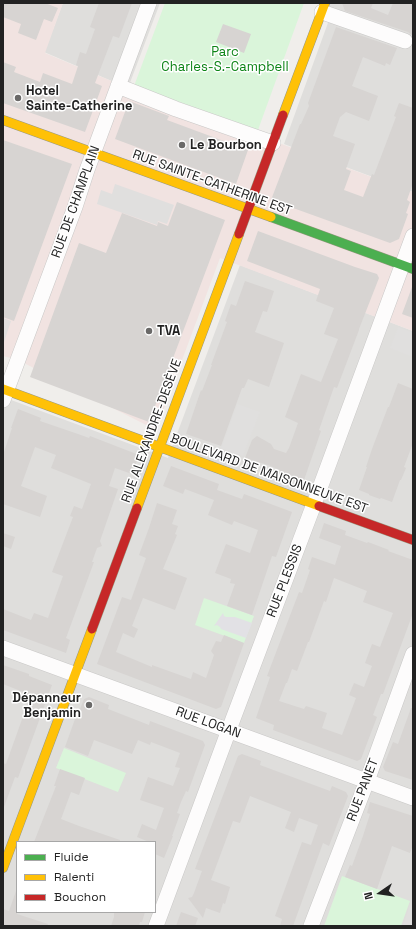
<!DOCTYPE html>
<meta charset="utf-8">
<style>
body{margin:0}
#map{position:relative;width:416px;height:929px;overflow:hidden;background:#f0eeeb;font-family:"Space Grotesk",sans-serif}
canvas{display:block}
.frame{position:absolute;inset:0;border:4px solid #222;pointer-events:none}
.legend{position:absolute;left:16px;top:841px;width:140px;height:72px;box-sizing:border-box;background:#fff;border:1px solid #a7a7a7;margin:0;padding:5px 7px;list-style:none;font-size:12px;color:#222}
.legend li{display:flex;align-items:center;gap:8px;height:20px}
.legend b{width:20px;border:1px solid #a7a7a7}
.north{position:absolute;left:360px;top:873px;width:40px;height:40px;-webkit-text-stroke:3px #fff;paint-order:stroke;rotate:257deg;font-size:11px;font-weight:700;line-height:16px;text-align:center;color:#222}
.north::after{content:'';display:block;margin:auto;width:14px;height:18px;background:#222;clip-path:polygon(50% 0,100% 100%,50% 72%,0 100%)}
</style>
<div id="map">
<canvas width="416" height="929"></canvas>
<div class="frame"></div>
<ul class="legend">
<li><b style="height:5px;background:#4caf50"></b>Fluide</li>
<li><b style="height:5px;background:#ffc107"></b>Ralenti</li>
<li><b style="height:5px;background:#c62828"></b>Bouchon</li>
</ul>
<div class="north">N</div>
</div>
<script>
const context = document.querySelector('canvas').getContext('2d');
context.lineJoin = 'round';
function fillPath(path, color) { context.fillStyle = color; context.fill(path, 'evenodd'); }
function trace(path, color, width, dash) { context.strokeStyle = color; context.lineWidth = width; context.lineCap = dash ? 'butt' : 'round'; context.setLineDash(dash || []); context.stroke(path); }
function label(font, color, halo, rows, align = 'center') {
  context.font = font + ' "Space Grotesk",sans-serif'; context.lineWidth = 3; context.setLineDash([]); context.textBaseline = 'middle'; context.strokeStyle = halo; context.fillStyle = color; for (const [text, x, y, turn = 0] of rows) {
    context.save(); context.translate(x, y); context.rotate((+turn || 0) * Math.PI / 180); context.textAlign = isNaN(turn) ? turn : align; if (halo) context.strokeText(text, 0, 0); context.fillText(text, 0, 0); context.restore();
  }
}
const residential = new Path2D(`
 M63 3H160L128 88 44 52Z
 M319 3H413V192L284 144 333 9Z
 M240 265 413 331V926H3V397L168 458ZM17 842H155V912H17Z`);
const commercial = new Path2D(`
 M3 3H63L45 53 128 88 413 192V331L220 258 156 430 18 360 3 356Z`);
const park = new Path2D(`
 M165 3H304L258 130 134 86Z
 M204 598 254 616 244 643 195 625Z
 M64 748 126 773 118 792 56 768Z
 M342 876 410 901 401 926H324Z`);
const parking = new Path2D(`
 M115 184 174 205 167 224 158 221 157 225 97 204 101 190 112 194Z
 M3 318 11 321 3 345Z
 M398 327 413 333V357L390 348Z
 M237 404 260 412 243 456 221 448Z
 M413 896V926H403Z`);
const plaza = new Path2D(`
 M223 613 224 616 226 617H235L252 623 246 638 221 629 220 627 217 625 214 626Z`);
const building = new Path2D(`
 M3 3H45L58 8 52 22 44 19 36 40 18 33 21 24 3 17Z
 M99 3H132L119 38 113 36 95 83 102 86 85 132 3 103V62L16 67 14 72 40 82 43 73 72 84 78 66 76 65 80 52 86 54 95 29 90 27Z
 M342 3H373L371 8 388 15 393 3H413V37L412 35 408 32 345 11Z
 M223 24 251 34 244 53 216 42Z
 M336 27 397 48 390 65 386 63 385 66 363 57 352 86 378 96 369 121 346 112 340 117 333 136 355 144 346 169 351 171 344 190 363 197 372 174 374 175 396 117 394 116 399 103 413 108V183L407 200 410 202 406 213 408 214 399 239 390 243 271 200 300 124H301L309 106 308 103Z
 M129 101 169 116 167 120 248 150 236 184 115 139Z
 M3 140 72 164 14 321 3 317Z
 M177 202 225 220 149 422 30 377 79 243 106 253 122 213 157 226 158 222 168 226Z
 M258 231 355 267 377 274 379 278 359 329V330L337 388 334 387 319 430 321 431 304 480 280 471V470L268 465 245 458 252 440 257 436 271 444 274 449 286 453 289 448 298 423 285 417 301 374 321 382 338 339 324 334 334 308 316 301 320 289 247 261Z
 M245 281 274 291 267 312 263 311 255 332 284 343 269 387 248 379 244 388H242L221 446 186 434 201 390 202 391 212 365H211L227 322 225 321 231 304 236 306Z
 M412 287H413V318L402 314Z
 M398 383 413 389V443L404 467 406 468 401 480H400L392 502 381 498 380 499 369 495V494L359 490 367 467H366L372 449 388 407H389Z
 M18 409 41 418 40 421 78 434 89 438 90 436 139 455 132 474 115 468 109 486 118 489 100 541 102 546 97 548 92 562H94L66 638 70 640 66 653 3 630V609L31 620 34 613 48 618 63 576 52 572 73 517 70 516 74 506 82 509 91 484 51 468 56 455 35 447 21 486 47 496 40 517 3 504V455L12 428H11Z
 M171 466 219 484 217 490 242 499 244 494 292 512 276 557 272 556 252 615 227 606 235 584 230 583 231 579 215 573 226 544 250 553 258 530 234 521 232 525 208 515 214 500 185 489 183 494 163 486Z
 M157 503 177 510 172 524 178 526 175 534 177 535 163 569 187 578 175 610 143 598 132 626 138 629 134 638 123 633 116 652 152 667V665L191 679 193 672 206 678 214 655 211 651 216 641 221 642 224 635 244 643 221 707 216 709 97 664 122 597 131 600 146 558 139 555 149 528Z
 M324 523 346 531 345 535 367 543 368 542 389 550 388 551 413 560V613L383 694H381L373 715 377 717 361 759 357 761 273 730 274 725 256 718 270 677 267 676 299 592 302 593 310 570 308 569 312 557 335 565 341 546 319 538ZM334 578 367 591 363 602 393 613 380 647 372 644 365 663 372 666 364 687 354 683 349 695 356 698 342 735 322 728 327 713 306 706 304 709 279 701 286 683H287L292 669 297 671 308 642H309L324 601 326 602Z
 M3 533 15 537 11 549 3 546Z
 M3 665 29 674V676L52 685 18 778 15 777 4 807H3V763L6 764 30 697 22 695 23 692 3 684Z
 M89 697 109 705 108 709 149 725 150 721 203 741 205 745 188 792 186 791 181 802 177 813 180 814 172 836H173L164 858 155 854V842H149L137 837 142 824 156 830 164 808 140 800 148 777 173 786 180 768 175 767 180 753 151 742 150 745 138 740 132 754 94 740 88 756 65 747 75 719H76L84 699Z
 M411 708H413V780L385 771 383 767 393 742 398 744Z
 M242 754 261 761 260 765 330 791 332 786 346 792 348 796 329 846 323 843 293 926H280L282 919 275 916 302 842 311 845 318 825 299 818 294 832 285 828 291 812 250 796 240 823 233 821 211 880 230 887 225 904 223 903 220 913 206 908 203 918 188 898 192 897 194 893 202 871 195 869 238 756Z
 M60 769 85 778 79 795 71 792 61 819 79 826 120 840V842H34L56 786H54Z
 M370 802 413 816V845L410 853 392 846 377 889 345 877 350 865 352 866 363 836 370 814 367 813Z
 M16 891H17V914L48 924 47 926H3V909L9 911Z
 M114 912H145L142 922H140L139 926H111L114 917Z
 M181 912 198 918 195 926H176Z`);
const street = new Path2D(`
 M322 12 405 41
 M118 86 176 109 273 143
 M3 400 75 207 87 170 149 3
 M3 648 413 798
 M156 926 233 719 314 504 413 236
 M311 926 367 781 413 654`);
const fast = new Path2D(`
 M271 217 413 269`);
const slow = new Path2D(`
 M283 115 325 3
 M3 120 271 217
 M3 389 319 506
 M137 508 239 234
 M3 868 92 629`);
const jam = new Path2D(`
 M239 234 283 115
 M319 506 413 540
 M92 629 137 508`);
const markers = [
 [18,98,4,"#6a6968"],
 [182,145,4,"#6a6968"],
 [149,331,4,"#6a6968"],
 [89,705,4,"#6a6968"]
];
const parkNames = [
 ["Parc",225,52],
 ["Charles-S.-Campbell",225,67]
];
const poiNames = [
 ["Hotel",26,91],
 ["Sainte-Catherine",26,106],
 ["Le Bourbon",190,145],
 ["TVA",157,331],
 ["Dépanneur",81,698,"right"],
 ["Benjamin",81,713,"right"]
];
const streetNames = [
 ["RUE SAINTE-CATHERINE EST",212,183,20],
 ["RUE DE CHAMPLAIN",76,202,-70],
 ["RUE ALEXANDRE-DESÈVE",152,431,-70],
 ["BOULEVARD DE MAISONNEUVE EST",269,474,20],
 ["RUE PLESSIS",285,581,-69],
 ["RUE LOGAN",208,723,20],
 ["RUE PANET",363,790,-69]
];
fillPath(residential, '#dfdedc');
fillPath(commercial, '#f1e3e1');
fillPath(park, '#daf5da');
fillPath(parking, '#e0dfde');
fillPath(plaza, '#e2e1e5');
fillPath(building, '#d7d4d2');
trace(street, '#c9c8c7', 16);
trace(fast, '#999a82', 10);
trace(slow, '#999a82', 10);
trace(jam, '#999a82', 10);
trace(street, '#fdfcfc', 15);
trace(fast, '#4caf50', 9);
trace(slow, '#ffc107', 9);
trace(jam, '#c62828', 9);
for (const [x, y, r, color] of markers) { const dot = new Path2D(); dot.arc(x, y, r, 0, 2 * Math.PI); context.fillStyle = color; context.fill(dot); trace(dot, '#fff', 1.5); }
label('13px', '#0c8416', '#fff', parkNames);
label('bold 13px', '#222', '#fff', poiNames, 'left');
label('13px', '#222', '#fff', streetNames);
</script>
